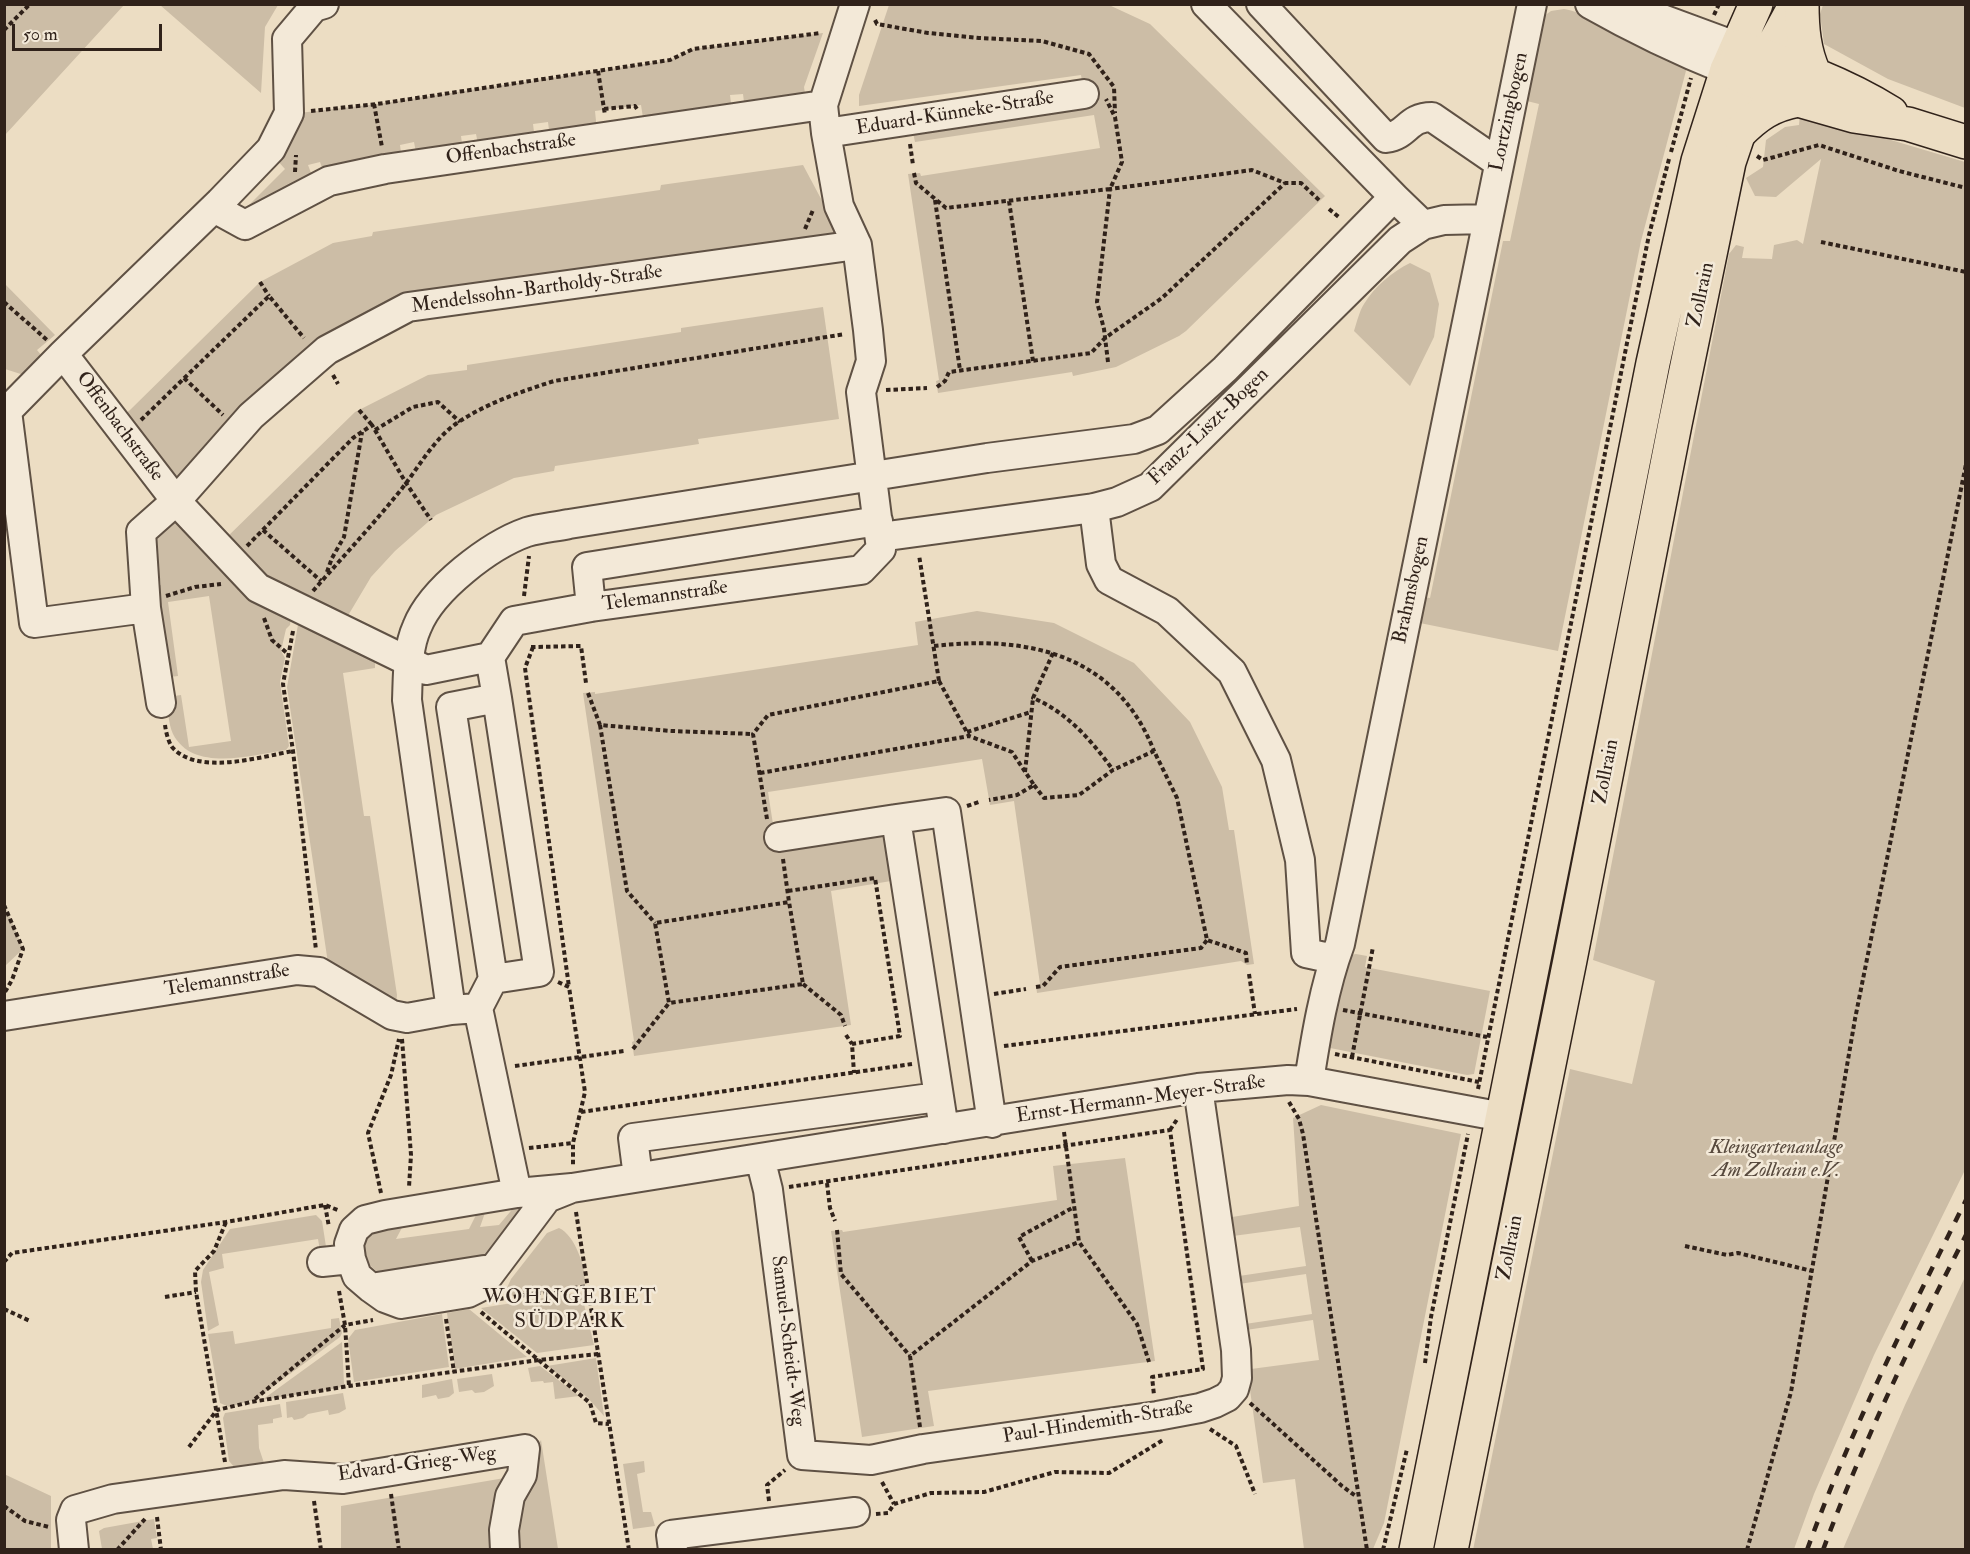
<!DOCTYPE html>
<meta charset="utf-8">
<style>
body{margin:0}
#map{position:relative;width:1970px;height:1554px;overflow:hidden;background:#ecddc3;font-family:"IM FELL Double Pica",serif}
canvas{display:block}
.frame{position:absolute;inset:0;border:6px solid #30221a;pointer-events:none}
.scale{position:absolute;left:12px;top:24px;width:150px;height:27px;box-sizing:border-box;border:3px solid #30221a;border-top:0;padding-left:8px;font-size:18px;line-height:21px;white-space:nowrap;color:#30221a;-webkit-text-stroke:4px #f3e9d8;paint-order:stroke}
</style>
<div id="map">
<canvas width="1970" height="1554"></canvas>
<div class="frame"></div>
<div class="scale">50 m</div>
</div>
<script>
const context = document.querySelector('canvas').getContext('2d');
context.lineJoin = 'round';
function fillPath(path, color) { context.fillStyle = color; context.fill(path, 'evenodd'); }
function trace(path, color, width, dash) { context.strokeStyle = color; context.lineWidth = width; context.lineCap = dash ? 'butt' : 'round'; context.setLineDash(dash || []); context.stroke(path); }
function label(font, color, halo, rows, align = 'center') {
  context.font = font + ' "IM FELL Double Pica",serif'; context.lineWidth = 5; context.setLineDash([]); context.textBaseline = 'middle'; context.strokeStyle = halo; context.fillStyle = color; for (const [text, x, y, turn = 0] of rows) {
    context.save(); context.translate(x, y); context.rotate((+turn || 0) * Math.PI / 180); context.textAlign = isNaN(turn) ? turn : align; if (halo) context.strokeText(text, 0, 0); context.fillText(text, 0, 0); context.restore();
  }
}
const green = new Path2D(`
 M5 4 124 5 5 135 4 5Z
 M160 5H278L265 27 261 93Z
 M889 5H1109L1150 24 1325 196 1186 331 1179 336 1116 367 1073 376 1072 372 938 393 936 381 939 380 908 174 920 173 921 176 1100 148 1094 115 915 142 912 128 1084 94 1081 75 859 106V95Z
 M1823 5H1965V108L1888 79 1824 44 1820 14Z
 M1564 9C1585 12 1604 29 1622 39 1643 50 1666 58 1687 67L1641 241 1558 651 1410 621 1415 596 1430 598 1503 241H1510L1539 104 1519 99 1540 19 1551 11Z
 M823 33 804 87 806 100 745 110 743 94 730 95 732 111 644 124 641 105 595 111 597 131 550 138 548 122 533 124 535 140 479 149 476 134 461 136 463 151 417 158 414 142 400 145 402 160 325 176 320 162 308 165 314 181 244 215 232 199 244 210 285 169 275 158 299 113 377 104 670 60 693 49Z
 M1800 113 1965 162V1170L1874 1355 1814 1494 1794 1549 1473 1550 1570 1069 1632 1084 1655 981 1593 960 1729 254 1736 245 1744 247 1742 258 1772 259 1774 245 1797 240 1803 244 1821 159 1776 197 1755 196 1746 178 1763 167 1766 140 1785 127 1799 125Z
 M803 165 835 225 844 247 408 307 327 350 176 501 115 422 130 410 260 282 333 243 372 236 373 232 660 190 661 185Z
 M1410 263 1430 273 1439 304 1434 337 1410 386 1354 331C1357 322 1359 312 1364 304 1375 286 1392 272 1410 263Z
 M4 283 55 335 37 350 46 361 27 376 5 369Z
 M823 307 839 419 698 439 699 444 555 466 554 471 514 478 436 515 395 551 371 577 343 624 262 584 223 541 355 412 428 375 467 370V365L681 332V328Z
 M172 514 292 610 290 625 286 629 281 651 285 658 280 682 289 746 286 750C252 755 193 773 173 734 168 723 168 709 167 697L181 695 189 747 231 741 209 596 168 602 178 676 170 677 148 587 161 585 159 572 147 574V540Z
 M977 611 1054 623 1134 663 1190 722 1222 787 1229 830H1234L1254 964 1247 965 1241 961 1037 993 1036 985 1040 984 1014 801 990 805 982 759 768 792 777 850 889 834 897 880 831 891 851 1025 634 1056 632 1042 634 1041 583 693 595 692V694L918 645 915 622Z
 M299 619 375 652V668L343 673 364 816H370L397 995 396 1006 329 970 287 687Z
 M5 905 23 949 5 966H4Z
 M1356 954 1367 956 1365 967 1490 991 1474 1074 1467 1075 1325 1047 1346 956Z
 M1321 1105 1461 1134 1384 1523 1373 1549H1304L1295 1479 1263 1483 1226 1218 1299 1206 1293 1118ZM1300 1227 1306 1266 1239 1276 1233 1236ZM1306 1274 1312 1314 1245 1324 1239 1284ZM1313 1320 1319 1360 1251 1369 1246 1330Z
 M1125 1158 1155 1361 928 1391 934 1426 862 1437 831 1231 842 1230 843 1232 1057 1200 1053 1166Z
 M515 1206 519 1208 521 1211 489 1256 380 1273C359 1261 360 1245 374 1228L405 1222 396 1239 469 1229 478 1211 486 1210 480 1227 499 1225Z
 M316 1215 322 1221 327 1253 321 1257 318 1239 222 1254 224 1268 209 1272 219 1325 208 1331 201 1282 203 1270 230 1229Z
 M559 1228C575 1235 586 1268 585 1284L517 1297 507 1294 506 1290 511 1279 547 1233Z
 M1965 1277V1549H1843L1905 1405Z
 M581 1292 594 1345 537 1353 481 1308Z
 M469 1309 527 1357 455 1369 447 1313Z
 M442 1314 449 1367 354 1382 348 1339 355 1330Z
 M339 1318 342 1333 340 1337 256 1399 229 1407 220 1403 208 1334 233 1331 235 1344 331 1328V1319Z
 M342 1342 344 1384 339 1388 262 1400Z
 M596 1358 604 1416 587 1397 547 1366Z
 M540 1366 578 1395 579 1396 555 1399 553 1382 544 1383 543 1381 531 1382 528 1368Z
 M492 1374 494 1386 484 1392 475 1393 472 1390 459 1392 457 1379Z
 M452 1379 454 1393 449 1397 438 1399 436 1395 422 1398V1385Z
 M343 1393 346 1409 339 1413 329 1415 328 1410 308 1414 303 1418 294 1420 292 1417 287 1418 286 1402Z
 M280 1404 282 1417 273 1419V1423L258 1425 259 1448 265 1466 236 1469 229 1461 223 1418 225 1413Z
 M541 1440 558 1549 341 1550V1506L522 1475Z
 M644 1461 645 1472 637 1474 643 1512H651L655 1526 633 1529 623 1464Z
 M4 1474 51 1496V1549H5Z
 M154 1519 157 1538 151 1539 153 1549H102L99 1531 104 1528Z`);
const path = new Path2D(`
 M1714 15 1719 4
 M875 20 877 24 928 33 979 38 1042 41 1089 54 1114 87 1115 113
 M4 30 30 4
 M598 71 605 115
 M374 104 382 147
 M604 109 635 106 637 109
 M311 111 377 104 670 60 693 49 821 33
 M910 144 913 165
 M1671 152 1691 78
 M1757 156 1763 160 1819 145 1899 171 1966 188
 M295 172 296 155
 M914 173 916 183 946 208 1110 189 1122 162 1115 117 1106 99
 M935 200 960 370
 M1009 201 1033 361
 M1329 209 1340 218
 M805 229 813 210
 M1821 242 1966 272
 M260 282 269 296
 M4 302 47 340
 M1108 362 1104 329 1097 302 1110 189 1252 170 1285 183H1301L1320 201
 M333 375 338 384
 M184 378 223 415
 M937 387 945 381 949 372 1091 353 1105 338 1162 298 1285 183
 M886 390 927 388
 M359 410 372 425
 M141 420 269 296 304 338
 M375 430 413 407 438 402 460 422
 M263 530 321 581
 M247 546 353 438 372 425 406 483 431 520
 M327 572 332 558 344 537 362 432
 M313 591C340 560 369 529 395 497 416 473 431 441 457 423 487 403 520 392 554 381L845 334
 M166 596 195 587 221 584
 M524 596 529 556
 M264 618 272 640 289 655
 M293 631 283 684 293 751 316 950
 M533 645V647L581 646 586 683
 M934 646C1028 635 1116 654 1154 751
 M533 647 525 668 569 987
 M1053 653 1033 698C1067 712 1092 741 1113 770
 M939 681 969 736 1012 752 1034 785 1017 795 989 800
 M588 693 600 725 672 731 753 734
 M165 725C166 732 168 741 172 747 197 776 260 757 293 751
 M600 725 627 891 655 923
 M967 732 1031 712
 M1025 772 1033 698
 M760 773 969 736
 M1034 785 1044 798 1079 795 1113 770 1154 751 1177 798 1207 940 1246 953 1247 965
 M967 806 979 802
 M767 819 753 734 768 715 939 681 919 555
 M783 859 789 902 655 923 669 1003 803 984 789 902
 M788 891 875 878 900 1036 852 1044 854 1073
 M4 905 23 949 12 980 5 992
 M1249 974 1255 1014
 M558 982 569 987 585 1092 573 1143V1166
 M803 984 841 1015 845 1026
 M1036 987 1043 986 1060 967 1201 948 1207 940
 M994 994 1026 989
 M1343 1010 1487 1037
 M846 1035 852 1044
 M402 1039 411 1155 409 1187
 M1004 1046 1297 1009
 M633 1049 669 1003
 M1335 1054 1479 1082
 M1352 1057 1373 947
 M515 1066 624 1051
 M1478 1089 1628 338 1649 235 1669 159
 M1289 1102 1299 1119 1303 1134 1367 1550
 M581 1112 912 1064
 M1170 1130 1178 1118
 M1064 1132 1079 1242 1137 1324 1149 1362
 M529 1148 573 1143
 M827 1183 830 1208 835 1221
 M789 1187 1170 1130 1203 1369 1152 1377 1154 1395
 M381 1193 368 1133 391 1075 399 1039
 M325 1205 329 1227
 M576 1212 629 1550
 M837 1230 841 1274 910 1356
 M1685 1246 1727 1255 1738 1253 1812 1271
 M1032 1261 1019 1237 1074 1207
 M4 1262 12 1253 226 1222 325 1205 340 1211
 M339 1291 345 1325 349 1386
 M165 1297 196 1292
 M499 1299 588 1286
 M4 1309 30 1321
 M481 1312 590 1403 596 1423 609 1424
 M446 1319 454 1372
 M1425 1363 1431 1317 1468 1134
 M255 1399 345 1325 373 1320
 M1250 1403 1342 1486 1357 1497
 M920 1427 910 1356 1032 1261 1079 1242
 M1210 1429 1236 1446 1255 1494
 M189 1447 217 1410 251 1402 349 1386 539 1360 598 1354
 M225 1462 196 1292 195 1271 214 1251 226 1222
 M882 1482 894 1504
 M391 1494 399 1550
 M314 1501 321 1550
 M769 1501 767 1485 785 1470
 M4 1506 25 1521 49 1527
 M876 1514 888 1513 894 1504 931 1493 984 1492 1055 1472 1109 1473 1163 1440
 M157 1517 161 1550
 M117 1550 145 1519
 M1383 1550 1407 1449
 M1747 1550 1791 1392 1855 1019 1966 464`);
const minor = new Path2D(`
 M1206 4 1394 197
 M1261 4 1386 138C1408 135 1407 117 1432 117L1499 163
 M1590 4C1634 29 1680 51 1727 70
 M1621 6H1627L1738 47
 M826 133 1084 94
 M214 208 245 225 329 181 385 169 823 105
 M63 354 176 501 258 588 426 670 490 657
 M1094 508 1101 564 1109 580 1167 611 1232 672 1276 760 1300 860 1306 953 1334 959
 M880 537 1094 508 1117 502 1150 487 1400 240 1423 225 1444 220 1488 219
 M591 607 587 567 878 521
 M146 608 34 623 7 411 63 354 220 202 271 149 289 113 287 39 314 7 324 4
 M497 698 451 707 493 979 539 972 497 698 490 657 514 621 591 607 861 570 881 549 861 392 871 361 868 330 857 245 839 206 826 133 823 105 855 4
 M161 703 146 608 141 532 176 501 251 416 320 356 327 350 408 307 857 245
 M779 837 896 819
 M478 1008 517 1193
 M451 1010 407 700C408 676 407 649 417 627 432 589 490 545 527 532 540 528 555 527 569 524L987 458 1134 439 1158 430 1225 369 1394 197 1423 225
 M4 1016 297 970 319 972 392 1015 407 1018 451 1010 478 1008 493 979
 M1309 1081C1316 1036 1324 987 1340 944L1532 4
 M944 1129 896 819 946 812 992 1123
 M760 1158 768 1190 802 1455 871 1460 923 1449 1157 1416 1200 1408 1215 1403 1227 1397 1234 1389 1237 1378 1236 1350 1198 1088
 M638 1177 633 1138 938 1097
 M572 1188 547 1198 480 1287 468 1293 401 1304 385 1298 371 1288 357 1276 351 1259 349 1244 354 1230 365 1220 385 1215 517 1193 572 1188 1198 1088 1288 1080 1309 1081 1503 1117
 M322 1262 351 1259
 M371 1288 484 1270
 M74 1550 71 1520 75 1510 113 1499 284 1475 343 1479 525 1449 522 1475 510 1496 504 1530 505 1550
 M673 1550 671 1535 855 1512`);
const major = new Path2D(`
 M1416 1550 1653 363 1698 161 1727 70 1756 4
 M1451 1550 1570 960 1675 424 1729 162 1756 82 1767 57 1796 4`);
const highway = new Path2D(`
 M1802 4C1802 29 1804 51 1814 73
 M1738 47C1791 65 1843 83 1891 113
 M1727 70 1798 100 1854 116 1908 124 1966 142
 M1738 134C1757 115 1771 105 1798 100`);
const rail = new Path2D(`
 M1807 1550C1851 1429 1909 1315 1966 1200
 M1823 1550C1863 1442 1913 1338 1966 1235`);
const streetNames = [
 ["Lortzingbogen",1510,112,-78],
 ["Eduard-Künneke-Straße",955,114,-9],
 ["Offenbachstraße",511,150,-8],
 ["Mendelssohn-Bartholdy-Straße",537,290,-8],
 ["Zollrain",1702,295,-78],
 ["Offenbachstraße",119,427,53],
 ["Franz-Liszt-Bogen",1209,427,-44],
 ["Brahmsbogen",1412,590,-78],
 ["Telemannstraße",665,597,-8],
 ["Zollrain",1607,772,-79],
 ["Telemannstraße",227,981,-9],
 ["Ernst-Hermann-Meyer-Straße",1141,1100,-8],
 ["Zollrain",1511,1248,-79],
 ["Samuel-Scheidt-Weg",787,1341,83],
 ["Paul-Hindemith-Straße",1098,1423,-9],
 ["Edvard-Grieg-Weg",417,1465,-8]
];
const parkNames = [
 ["Kleingartenanlage",1776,1149],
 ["Am Zollrain e.V.",1776,1172]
];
const neighbourhoodNames = [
 ["WOHNGEBIET",570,1298],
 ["SÜDPARK",570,1322]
];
fillPath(green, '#ccbda6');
trace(minor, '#5f5144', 32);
trace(major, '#30221a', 36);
trace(highway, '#30221a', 36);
trace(path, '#30221a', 4, [4.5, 3]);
trace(minor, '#f3e9d8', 28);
trace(major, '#ecddc3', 33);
trace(highway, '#ecddc3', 33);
trace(rail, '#30221a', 4.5, [10, 10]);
label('20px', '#30221a', '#f3e9d8', streetNames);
label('italic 20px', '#57493d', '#f3e9d8', parkNames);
context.letterSpacing = '1.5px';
label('21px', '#30221a', '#f3e9d8', neighbourhoodNames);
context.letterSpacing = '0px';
</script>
